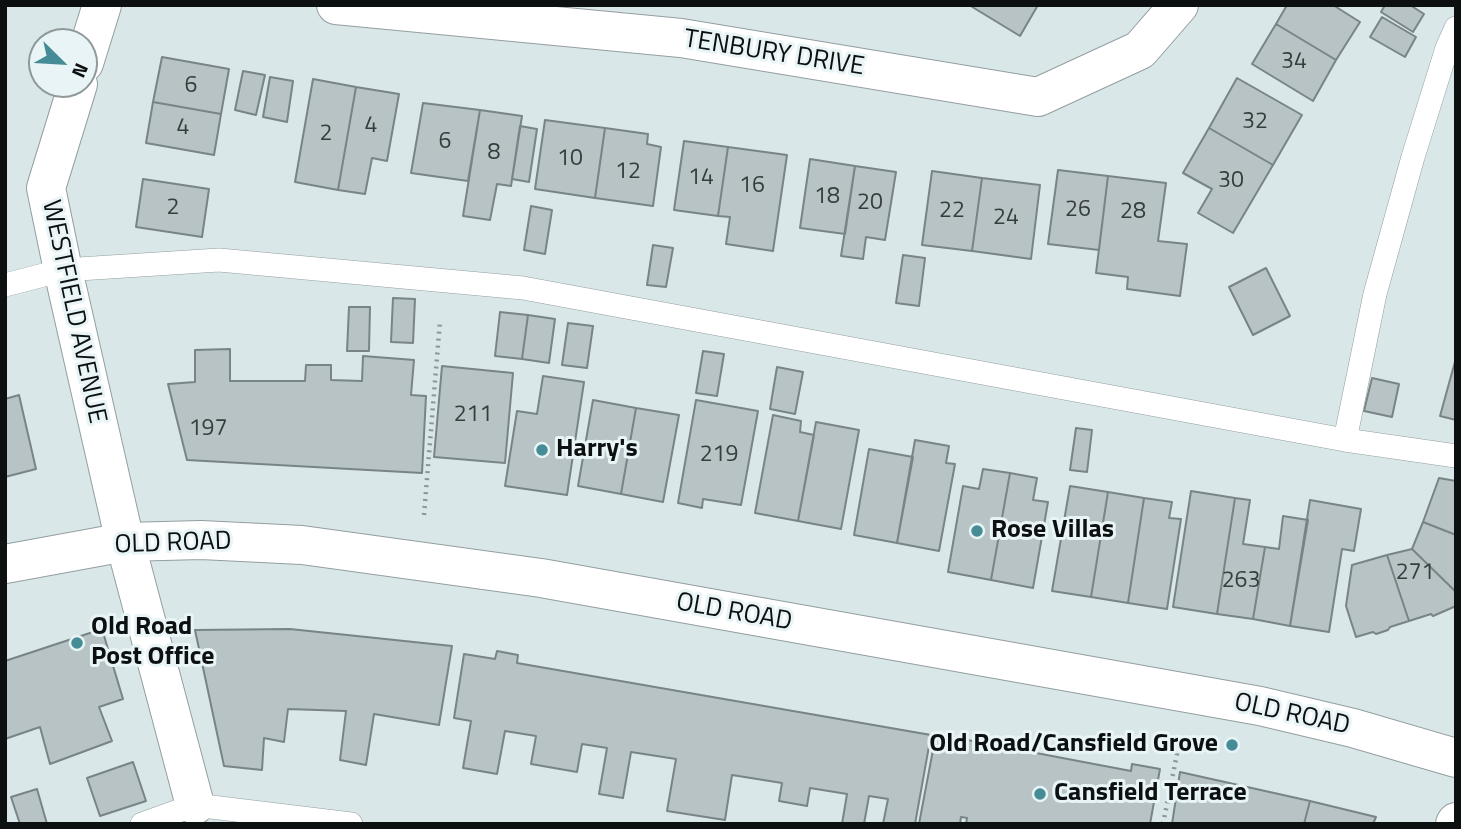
<!DOCTYPE html>
<style>
body{margin:0}
#map{position:relative;width:1461px;height:829px;overflow:hidden;background:#dae7e9;font-family:"Titillium Web",sans-serif}
canvas{display:block}
.frame{position:absolute;inset:0;border:7px solid #0c1010;pointer-events:none}
.north{position:absolute;left:28px;top:28px;width:70px;height:70px;box-sizing:border-box;background:#e8f4f6;border:2px solid #90999a;border-radius:50%;rotate:114deg;font-size:19px;font-weight:700;line-height:28px;text-align:center;color:#0c1010}
.north::after{content:'';display:block;margin:auto;width:24px;height:32px;background:#468c96;clip-path:polygon(50% 0,100% 100%,50% 72%,0 100%)}
</style>
<div id="map">
<canvas width="1461" height="829"></canvas>
<div class="frame"></div>
<div class="north">N</div>
</div>
<script>
const context = document.querySelector('canvas').getContext('2d');
context.lineJoin = 'round';
function fillPath(path, color) { context.fillStyle = color; context.fill(path, 'evenodd'); }
function trace(path, color, width, dash) { context.strokeStyle = color; context.lineWidth = width; context.lineCap = dash ? 'butt' : 'round'; context.setLineDash(dash || []); context.stroke(path); }
function label(font, color, halo, rows, align = 'center') {
  context.font = font + ' "Titillium Web",sans-serif'; context.lineWidth = 6; context.setLineDash([]); context.textBaseline = 'middle'; context.strokeStyle = halo; context.fillStyle = color; for (const [text, x, y, turn = 0] of rows) {
    context.save(); context.translate(x, y); context.rotate((+turn || 0) * Math.PI / 180); context.textAlign = isNaN(turn) ? turn : align; if (halo) context.strokeText(text, 0, 0); context.fillText(text, 0, 0); context.restore();
  }
}
const building = new Path2D(`
 M969 5H1038L1020 36Z
 M1287 5H1333L1360 22 1336 60 1276 24Z
 M1385 5H1410L1424 14 1413 32 1381 12Z
 M1382 17 1416 37 1405 57 1370 37Z
 M1276 24 1336 60 1313 101 1252 64Z
 M162 57 229 69 221 114 153 102Z
 M243 71 265 75 256 115 235 110Z
 M270 77 293 81 287 122 263 117Z
 M1237 78 1302 115 1273 165 1209 128Z
 M313 79 356 87 338 190 295 182Z
 M356 87 399 94 387 161 372 158 365 194 338 190Z
 M153 102 221 114 214 155 146 143Z
 M423 103 480 110 468 181 411 173Z
 M480 110 522 116 511 186 497 184 490 220 463 216Z
 M545 120 605 128 595 198 535 189Z
 M520 126 537 129 529 182 512 179Z
 M605 128 648 134 647 144 661 147 653 206 595 198Z
 M1209 128 1273 165 1233 233 1198 213 1212 189 1183 173Z
 M684 141 728 147 718 216 674 210Z
 M728 147 787 155 773 251 726 244 730 217 718 216Z
 M810 159 855 166 845 234 800 228Z
 M855 166 896 172 885 240 866 237 863 259 841 256Z
 M1058 170 1108 176 1099 250 1048 244Z
 M932 171 982 178 972 251 922 245Z
 M1108 176 1166 183 1158 241 1187 244 1180 296 1127 289 1128 277 1096 273Z
 M982 178 1040 185 1031 259 972 251Z
 M143 179 209 189 202 237 136 227Z
 M531 206 552 210 545 254 524 250Z
 M653 245 673 248 666 287 647 285Z
 M903 255 925 258 919 306 896 303Z
 M1266 268 1290 316 1253 335 1229 287Z
 M393 298 415 299 413 343 391 342Z
 M349 307H370L369 351H347Z
 M500 312 528 315 522 359 495 356Z
 M528 315 555 319 549 363 522 359Z
 M568 323 593 326 587 368 562 365Z
 M230 349V381H305L306 365H331V380L362 381 363 356 414 360 411 395 426 396 422 473 187 460 168 384 195 382V350Z
 M703 351 724 354 717 396 696 393Z
 M1456 358V420L1440 416Z
 M442 366 513 373 505 463 434 457Z
 M777 367 803 372 795 414 770 409Z
 M543 376 584 382 567 495 505 486 517 411 537 414Z
 M1372 378 1399 384 1392 417 1364 411Z
 M19 395 36 469 5 477V399Z
 M593 400 636 408 621 494 578 486Z
 M696 400 758 411 741 505 703 499 702 508 678 503Z
 M636 408 679 415 663 502 621 494Z
 M773 415 801 421 800 432 814 435 798 521 755 513Z
 M816 422 859 430 841 529 798 521Z
 M1076 428 1092 430 1087 472 1070 470Z
 M915 440 949 446 946 463 955 464 939 551 897 543Z
 M869 449 913 457 897 543 854 535Z
 M983 469 1010 473 991 580 948 572 963 486 979 489Z
 M1010 473 1037 478 1033 500 1048 502 1033 588 991 580Z
 M1439 478 1456 481V535L1423 522Z
 M1070 486 1108 492 1091 597 1052 591Z
 M1191 491 1235 498 1217 614 1173 607Z
 M1108 492 1144 498 1128 603 1091 597Z
 M1144 498 1172 502 1169 518 1181 519 1167 609 1128 603Z
 M1235 498 1250 500 1243 544 1265 547 1253 619 1217 614Z
 M1310 500 1361 509 1354 551 1342 549 1329 632 1290 626Z
 M1283 516 1308 520 1290 626 1253 619 1265 547 1279 549Z
 M1423 522 1456 535V592L1412 549Z
 M1412 549 1456 592V606L1433 616 1431 614 1409 621 1387 555Z
 M1387 555 1409 621 1390 627 1388 630 1376 634 1373 632 1356 637 1346 606 1352 565Z
 M102 629 123 699 99 707 112 741 50 764 40 727 5 739V661Z
 M290 629 452 646 439 725 374 714 366 765 340 760 346 711 288 709 284 742 264 738 262 770 224 766 195 630Z
 M497 651 518 655 517 663 931 735 915 824H883L888 799 869 796 864 824H842L847 794 810 788 807 806 779 801 782 783 732 775 725 820 667 811 676 759 631 752 623 798 599 794 607 748 582 744 577 772 531 764 536 736 505 731 497 774 463 768 471 721 454 718 464 654 495 659Z
 M936 734 1131 771 1132 764 1160 769 1150 824H966L967 818 961 817 960 824H919Z
 M133 762 146 801 100 816 87 778Z
 M1180 772 1310 801 1304 824H1172Z
 M37 789 47 824H20L11 797Z
 M1310 801 1376 817 1373 824H1304Z`);
const path = new Path2D(`
 M424 515 440 321
 M1163 824 1180 739`);
const lane = new Path2D(`
 M5 285 63 270 219 260 523 288 1345 440 1456 456
 M1345 440 1375 294 1413 157 1447 48 1456 28
 M142 824 195 805 351 824`);
const street = new Path2D(`
 M336 5 681 38 1038 97 1140 50 1179 5
 M84 63 102 5
 M78 84 46 188 63 270 125 542 195 805`);
const secondary = new Path2D(`
 M5 564 125 542 201 540 302 545 541 578 1260 706 1353 728 1456 758
 M1455 824 1456 822`);
const markers = [
 [542,450,7,"#468c96"],
 [977,531,7,"#468c96"],
 [77,643,7,"#468c96"],
 [1232,745,7,"#468c96"],
 [1040,794,7,"#468c96"]
];
const numberNames = [
 ["34",1294,62],
 ["6",191,86],
 ["32",1255,122],
 ["4",371,126],
 ["4",183,128],
 ["2",326,134],
 ["6",445,142],
 ["8",494,153],
 ["10",570,159],
 ["12",628,172],
 ["14",701,178],
 ["30",1231,181],
 ["16",752,186],
 ["18",827,197],
 ["20",870,203],
 ["2",173,208],
 ["26",1078,210],
 ["22",952,211],
 ["28",1133,212],
 ["24",1006,218],
 ["211",473,415],
 ["197",208,429],
 ["219",719,455],
 ["271",1415,573],
 ["263",1241,581]
];
const streetNames = [
 ["TENBURY DRIVE",774,54,9],
 ["WESTFIELD AVENUE",73,312,78],
 ["OLD ROAD",173,544,-2],
 ["OLD ROAD",734,613,10],
 ["OLD ROAD",1292,715,12]
];
const poiNames = [
 ["Harry's",556,450],
 ["Rose Villas",991,531],
 ["Old Road",91,628],
 ["Post Office",91,658],
 ["Old Road/Cansfield Grove",1218,745,"right"],
 ["Cansfield Terrace",1054,794]
];
fillPath(building, '#b7c3c5');
trace(building, '#798486', 2);
trace(lane, '#939ea0', 24);
trace(street, '#939ea0', 40);
trace(secondary, '#939ea0', 40);
trace(path, '#8c9697', 4.5, [2, 5]);
trace(lane, '#fff', 23);
trace(street, '#fff', 38);
trace(secondary, '#fff', 38);
for (const [x, y, r, color] of markers) { const dot = new Path2D(); dot.arc(x, y, r, 0, 2 * Math.PI); context.fillStyle = color; context.fill(dot); trace(dot, '#e8f4f6', 2.5); }
label('23px', '#373d3d', null, numberNames);
label('26px', '#0c1010', '#e8f4f6', streetNames);
label('bold 26px', '#0c1010', '#e8f4f6', poiNames, 'left');
</script>
